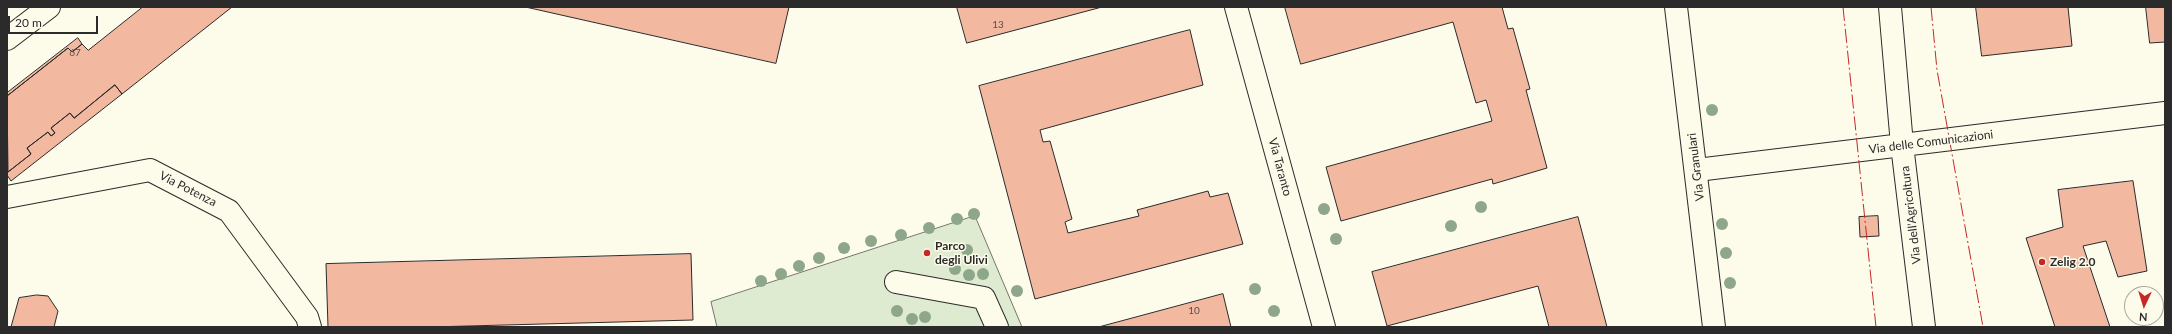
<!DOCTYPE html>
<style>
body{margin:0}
#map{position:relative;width:2172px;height:334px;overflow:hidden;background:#fdfbea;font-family:Lato,sans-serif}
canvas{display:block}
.frame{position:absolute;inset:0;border:8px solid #2b2b2b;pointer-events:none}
.north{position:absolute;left:2124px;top:286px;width:40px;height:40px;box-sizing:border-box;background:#fdfbea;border:1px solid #a9a89e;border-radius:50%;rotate:184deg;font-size:11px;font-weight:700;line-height:16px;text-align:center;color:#2b2b2b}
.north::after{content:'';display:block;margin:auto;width:14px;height:18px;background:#c62828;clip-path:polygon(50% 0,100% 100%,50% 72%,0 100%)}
.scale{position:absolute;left:8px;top:16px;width:90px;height:18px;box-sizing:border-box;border:2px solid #2b2b2b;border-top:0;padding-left:5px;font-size:12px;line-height:14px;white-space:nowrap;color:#2b2b2b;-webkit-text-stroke:3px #fdfbea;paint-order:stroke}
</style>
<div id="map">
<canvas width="2172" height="334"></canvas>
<div class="frame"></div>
<div class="north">N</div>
<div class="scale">20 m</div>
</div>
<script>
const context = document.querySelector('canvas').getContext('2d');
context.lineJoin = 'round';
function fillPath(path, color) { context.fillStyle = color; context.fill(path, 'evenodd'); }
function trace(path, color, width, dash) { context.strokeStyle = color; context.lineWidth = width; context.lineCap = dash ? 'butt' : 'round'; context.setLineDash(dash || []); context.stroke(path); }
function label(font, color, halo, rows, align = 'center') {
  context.font = font + ' Lato,sans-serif'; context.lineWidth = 3; context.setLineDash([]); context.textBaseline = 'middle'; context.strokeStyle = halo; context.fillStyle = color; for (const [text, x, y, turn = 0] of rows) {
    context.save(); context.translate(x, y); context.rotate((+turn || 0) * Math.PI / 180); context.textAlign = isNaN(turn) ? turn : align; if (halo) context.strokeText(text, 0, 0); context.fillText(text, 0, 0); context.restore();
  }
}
const green = new Path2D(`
 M975 216 1022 327H717L711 302Z`);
const building = new Path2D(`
 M143 7H232L122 94 115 85 74 118 70 113 51 128 55 133 51 136 48 132 27 148 31 154 8 172 7 96 68 48 72 52 82 44 88 50Z
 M526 7H789L776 63Z
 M957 7H1102L967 43Z
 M1285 7H1502L1508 29 1513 28 1530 89 1526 90 1547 168 1493 184 1492 179 1341 221 1326 167 1492 121 1486 100 1476 103 1453 22 1301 64Z
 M1976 7H2068L2072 46 1982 56Z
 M2146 7H2165V42L2150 43Z
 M1190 30 1203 85 1040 130 1043 142 1050 141 1072 219 1065 222 1068 233 1139 216 1137 210 1208 191 1210 197 1228 193 1243 244 1035 299 979 86Z
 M78 38 82 44 72 52 68 48 7 96V93Z
 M115 85 122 94 11 181 7 175V170L8 172 31 154 27 148 48 132 51 136 55 133 51 128 70 113 74 118Z
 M2133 181 2147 271 2118 277 2106 241 2083 246 2110 327H2055L2026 238 2063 227 2058 190Z
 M1878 216 1879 236 1860 237 1859 217Z
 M1578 217 1607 327H1549L1538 286 1387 326 1372 272Z
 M691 254 693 320 430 327H328L326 264Z
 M1223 294 1231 327H1099Z
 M37 295 48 296 58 311 54 327H11L19 298Z`);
const minor = new Path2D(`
 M1236 7 1324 327
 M1676 7 1714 327
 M1890 7 1902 145 1924 327
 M7 39 49 7
 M1697 170 2165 113
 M7 197 150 170 229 211 307 317 310 327
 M896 282 984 298 997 327`);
const power = new Path2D(`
 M1843 7 1876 327
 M1931 7 1937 70 1983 327`);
const trees = [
 [1712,110],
 [1481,207],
 [1324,209],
 [974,214],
 [957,219],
 [1722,224],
 [1451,226],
 [929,228],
 [901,235],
 [1336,239],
 [871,241],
 [844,248],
 [967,250],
 [1726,253],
 [819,258],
 [799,266],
 [955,269],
 [781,274],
 [983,274],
 [969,275],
 [761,281],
 [1730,283],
 [1255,289],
 [1017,291],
 [897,311],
 [1274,311],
 [925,317],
 [912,319]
];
const markers = [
 [927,253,4,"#c62828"],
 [2042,262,4,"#c62828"]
];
const numberNames = [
 ["13",998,25],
 ["67",75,53],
 ["10",1194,311]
];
const streetNames = [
 ["Via delle Comunicazioni",1931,142,-7],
 ["Via Taranto",1280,167,75],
 ["Via Granulari",1696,167,-97],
 ["Via Potenza",188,189,27],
 ["Via dell'Agricoltura",1911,215,-97]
];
const poiNames = [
 ["Parco",935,246],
 ["degli Ulivi",935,260],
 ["Zelig 2.0",2050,262]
];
fillPath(green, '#deebd1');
trace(green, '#74746e', 1);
fillPath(building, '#f2b8a0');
trace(building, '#2b2b2b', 1);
trace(minor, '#2b2b2b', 24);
trace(minor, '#fdfbea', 22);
trace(power, '#c62828', 1, [14, 3, 2, 3]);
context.fillStyle = '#8ea78a';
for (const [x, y] of trees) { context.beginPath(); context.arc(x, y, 6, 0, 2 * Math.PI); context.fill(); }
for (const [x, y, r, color] of markers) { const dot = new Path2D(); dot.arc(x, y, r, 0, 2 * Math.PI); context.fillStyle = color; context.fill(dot); trace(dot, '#fdfbea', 1.5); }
label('10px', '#5d4e48', null, numberNames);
label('12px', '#2b2b2b', '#fdfbea', streetNames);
label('bold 12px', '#2b2b2b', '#fdfbea', poiNames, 'left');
</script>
